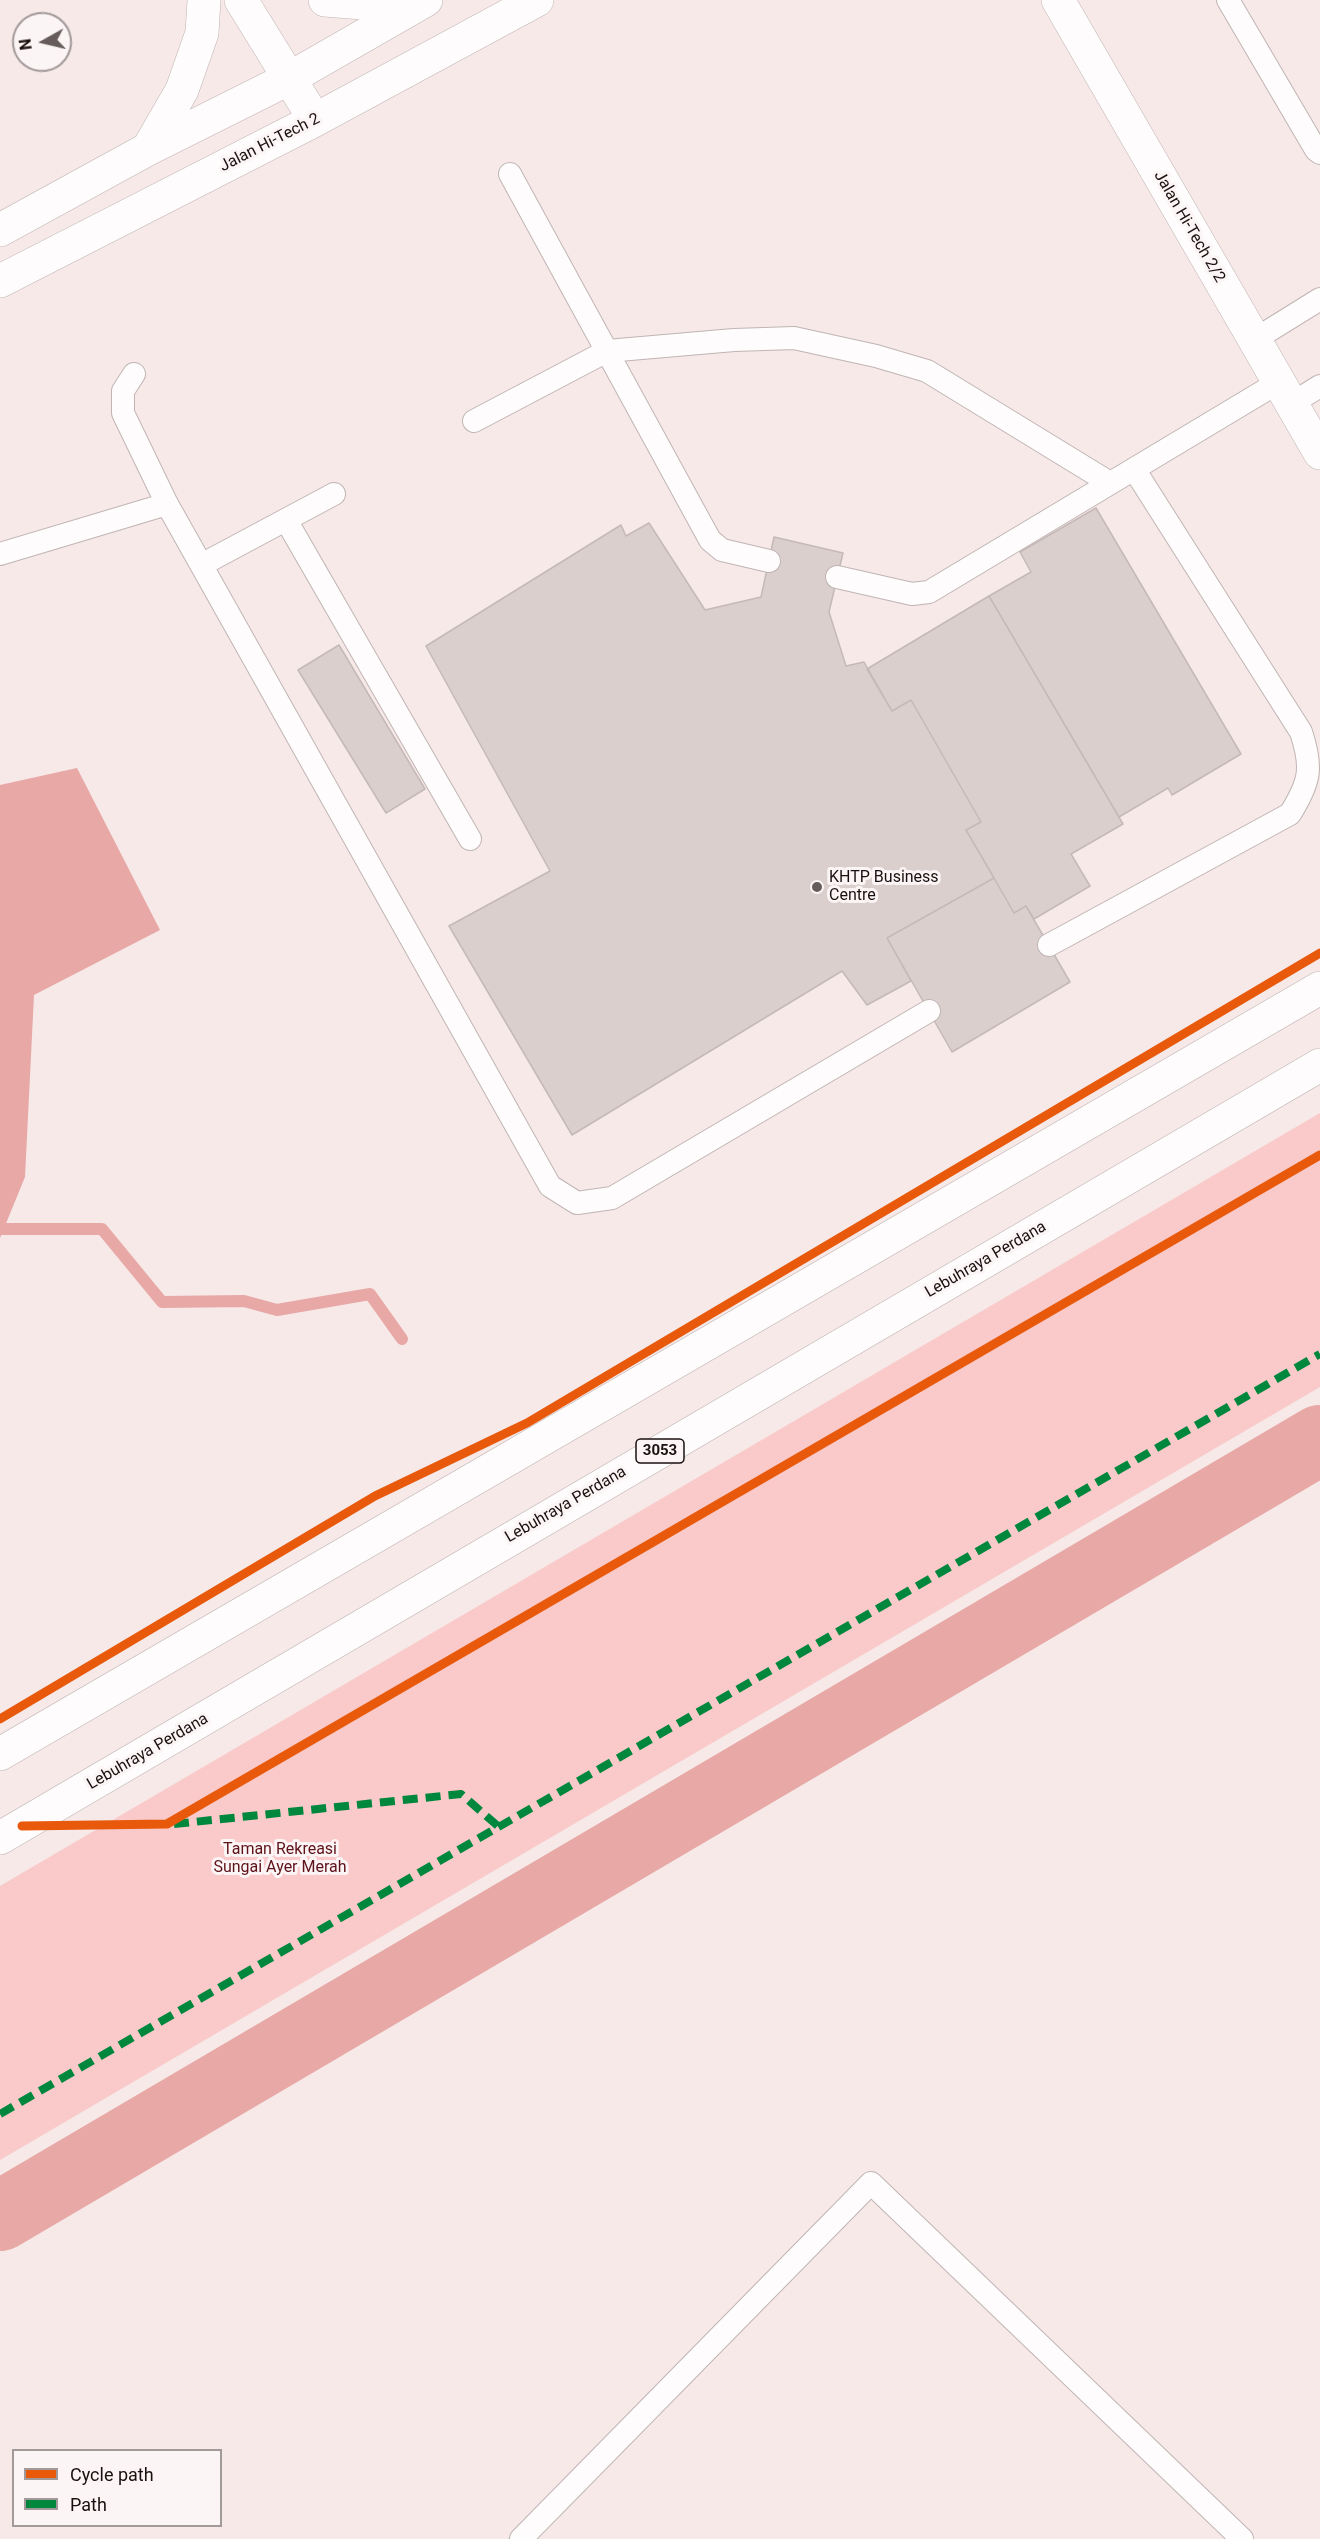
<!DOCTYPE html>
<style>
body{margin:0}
#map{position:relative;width:1320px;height:2539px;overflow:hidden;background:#f6e9e8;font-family:Roboto,sans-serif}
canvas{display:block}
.legend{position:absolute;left:12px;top:2449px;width:210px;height:78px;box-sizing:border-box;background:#fcf5f5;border:2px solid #a29999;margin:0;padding:8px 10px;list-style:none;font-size:18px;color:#1a1010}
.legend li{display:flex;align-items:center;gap:12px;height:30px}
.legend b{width:30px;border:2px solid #a29999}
.north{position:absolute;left:12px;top:12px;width:60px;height:60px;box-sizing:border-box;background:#fcf5f5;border:2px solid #a29999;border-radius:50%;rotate:262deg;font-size:16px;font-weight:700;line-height:24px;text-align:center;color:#1a1010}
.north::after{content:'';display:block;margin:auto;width:21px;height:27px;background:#675c5c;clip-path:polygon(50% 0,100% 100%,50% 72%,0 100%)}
</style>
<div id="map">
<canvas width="1320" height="2539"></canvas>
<ul class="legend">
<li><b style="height:8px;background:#e8590c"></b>Cycle path</li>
<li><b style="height:8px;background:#00873e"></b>Path</li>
</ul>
<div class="north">N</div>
</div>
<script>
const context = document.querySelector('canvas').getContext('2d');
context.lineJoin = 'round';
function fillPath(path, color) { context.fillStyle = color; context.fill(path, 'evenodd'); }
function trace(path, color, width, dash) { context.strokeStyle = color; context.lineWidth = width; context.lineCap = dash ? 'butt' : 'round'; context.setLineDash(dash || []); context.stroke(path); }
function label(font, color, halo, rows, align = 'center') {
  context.font = font + ' Roboto,sans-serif'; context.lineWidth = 6; context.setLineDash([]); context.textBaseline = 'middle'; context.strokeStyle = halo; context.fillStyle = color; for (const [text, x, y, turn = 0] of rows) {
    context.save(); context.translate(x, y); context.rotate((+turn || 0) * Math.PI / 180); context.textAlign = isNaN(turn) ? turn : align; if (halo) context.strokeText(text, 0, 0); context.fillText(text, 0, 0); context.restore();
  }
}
const green = new Path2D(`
 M1320 1113V1387L0 2160V1886Z`);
const water = new Path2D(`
 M77 768 160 930 34 995 25 1177 0 1238V785Z`);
const stream = new Path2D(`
 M0 1229H102L162 1302 244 1301 277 1310 370 1294 402 1339`);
const river = new Path2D(`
 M0 2216 1320 1440`);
const building = new Path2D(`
 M1096 508 1241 754 1172 795 1168 788 1119 817 989 596 1031 572 1020 552Z
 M649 523 705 610 761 597 774 537 843 553 829 612 846 666 864 662 892 711 911 700 981 822 966 830 994 878 887 938 911 981 867 1005 842 971 572 1135 449 926 550 871 426 646 621 525 626 536Z
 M989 596 1123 824 1071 854 1090 886 1034 919 1026 906 1014 913 994 878 966 830 981 822 911 700 892 711 867 669Z
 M339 645 425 789 386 813 298 670Z
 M994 878 1014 913 1026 906 1070 982 952 1052 887 938Z`);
const service = new Path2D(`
 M1228 0 1316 150 1320 153
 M510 174 710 540 722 550 769 561
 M1254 340 1320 299
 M134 374 123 391V413L167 504 550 1186 577 1203 612 1198 929 1011
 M1291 404 1320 386
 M474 421 607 351 734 340 794 338 876 356 927 371 1110 483
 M286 520 470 839
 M0 554 167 504
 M203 564 334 494
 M837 577 912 594 929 592 1279 382
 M1049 945 1290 814C1310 782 1313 768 1301 732L1134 469
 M521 2539 871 2183 1242 2539`);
const minor = new Path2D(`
 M241 0 315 120
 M325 0 413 7
 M1058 0 1320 453
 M148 149 182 90 202 33 204 0
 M0 230 148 149 290 78 426 0
 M0 281 315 120 537 0`);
const primary = new Path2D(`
 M0 1754 1320 988
 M0 1838 1320 1065`);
const quiet = new Path2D(`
 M174 1824 461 1794 499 1827
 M0 2114 1320 1354`);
const cycleway = new Path2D(`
 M0 1719 375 1496 527 1423 1320 953
 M22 1826 167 1824 1320 1155`);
const markers = [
 [817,887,6,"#675c5c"]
];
const shields = [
 [660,1451,48]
];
const shieldNames = [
 ["3053",660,1451]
];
const streetNames = [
 ["Jalan Hi-Tech 2",270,143,-27],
 ["Jalan Hi-Tech 2/2",1189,227,60],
 ["Lebuhraya Perdana",986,1260,-30],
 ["Lebuhraya Perdana",566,1505,-30],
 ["Lebuhraya Perdana",148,1752,-30]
];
const poiNames = [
 ["KHTP Business",829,878],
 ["Centre",829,896]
];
const parkNames = [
 ["Taman Rekreasi",280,1850],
 ["Sungai Ayer Merah",280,1868]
];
fillPath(green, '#f9cac9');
fillPath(water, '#e7a8a6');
trace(stream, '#e7a8a6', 12);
trace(river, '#e7a8a6', 70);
fillPath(building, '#dbcfce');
trace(building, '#c4b9b8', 1.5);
trace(service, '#c0b5b4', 24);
trace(minor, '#c0b5b4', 34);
trace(primary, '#c0b5b4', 34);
trace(service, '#fefcfc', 22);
trace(minor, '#fefcfc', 33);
trace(primary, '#fefcfc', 33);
trace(quiet, '#00873e', 8, [15, 8]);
trace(cycleway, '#e8590c', 9);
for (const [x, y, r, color] of markers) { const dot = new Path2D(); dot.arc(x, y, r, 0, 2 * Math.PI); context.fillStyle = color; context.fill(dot); trace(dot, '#fcf5f5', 2); }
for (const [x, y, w] of shields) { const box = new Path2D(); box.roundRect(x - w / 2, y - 12, w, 24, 4.5); context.fillStyle = '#fcf5f5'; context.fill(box); trace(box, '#1a1010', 1.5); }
label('bold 15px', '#1a1010', null, shieldNames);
label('16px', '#1a1010', '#fcf5f5', streetNames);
label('16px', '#1a1010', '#fcf5f5', poiNames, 'left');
label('16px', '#5e1219', '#fcf5f5', parkNames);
</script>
